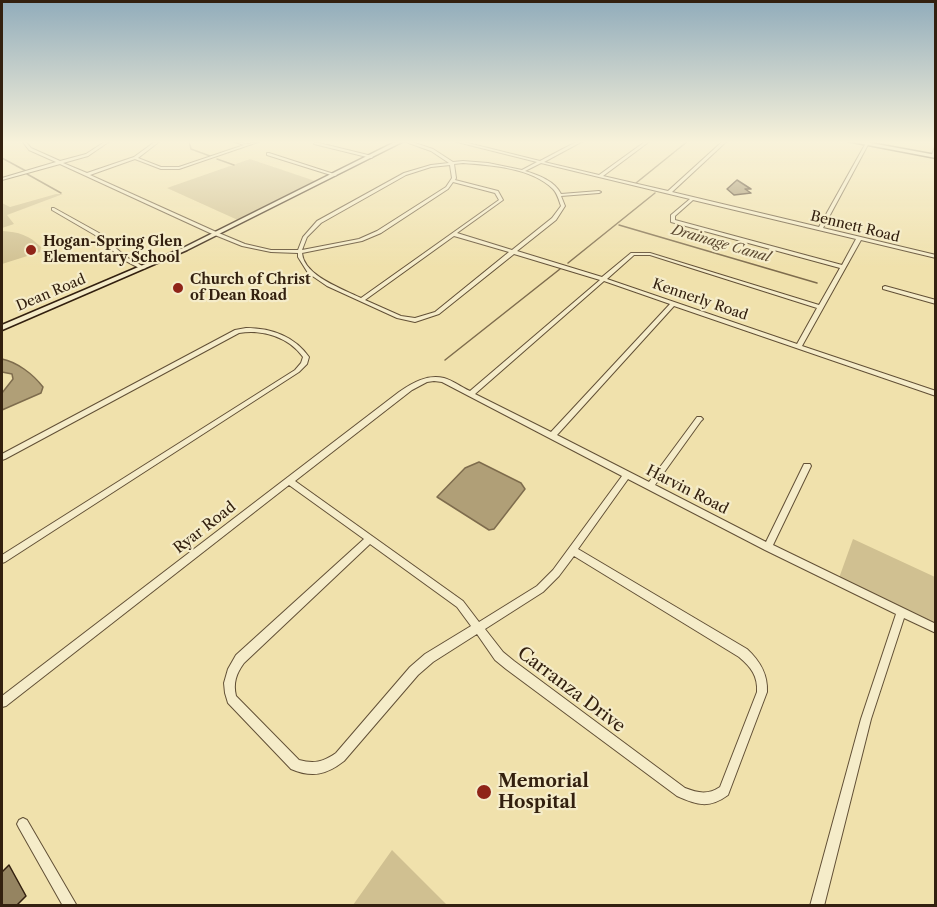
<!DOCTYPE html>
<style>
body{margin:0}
#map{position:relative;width:937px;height:907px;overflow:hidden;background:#f0e1ac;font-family:"Libre Caslon Text",serif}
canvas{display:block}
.frame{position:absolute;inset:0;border:3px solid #33200f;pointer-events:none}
</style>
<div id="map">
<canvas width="937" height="907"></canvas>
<div class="frame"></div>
</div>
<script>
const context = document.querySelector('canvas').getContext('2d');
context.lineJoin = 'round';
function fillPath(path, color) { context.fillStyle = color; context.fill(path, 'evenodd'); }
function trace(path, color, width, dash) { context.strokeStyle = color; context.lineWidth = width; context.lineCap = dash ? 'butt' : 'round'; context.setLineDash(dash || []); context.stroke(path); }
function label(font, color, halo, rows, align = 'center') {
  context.font = font + ' "Libre Caslon Text",serif'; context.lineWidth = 4.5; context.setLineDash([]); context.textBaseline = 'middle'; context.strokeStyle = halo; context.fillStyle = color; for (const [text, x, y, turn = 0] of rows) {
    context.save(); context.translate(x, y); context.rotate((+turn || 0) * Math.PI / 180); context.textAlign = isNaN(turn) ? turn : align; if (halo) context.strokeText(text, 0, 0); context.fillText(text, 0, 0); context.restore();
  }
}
const green = new Path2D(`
 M250 159 318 182 240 221 167 188Z
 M56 194H63L7 215 14 224 2 228V203L10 207Z
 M2 231C19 232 29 235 41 247L40 252 2 264Z
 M853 539 935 577V625L839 578Z
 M392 850 447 905H353Z`);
const water = new Path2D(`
 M2 359C17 362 33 374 43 387L41 393 2 410V393L13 379 12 374 2 372Z
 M479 462 521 483 525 489 494 529 489 530 437 497 465 468Z`);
const stream = new Path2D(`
 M189 141 191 149 210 156
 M2 158 26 171
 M217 159 234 165
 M27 174 61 193
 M636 183 688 141
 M619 225 817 283
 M568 263 655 193
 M445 360 560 269`);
const building = new Path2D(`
 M737 180 751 189H745L751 193 734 195 727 189Z
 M9 865 26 896 16 906H2V872Z`);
const street = new Path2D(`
 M22 141H25L31 148 60 161 86 154 106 141H110L88 156 63 163 87 173 134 157 156 141H160L138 158 161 167H179L244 145 232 141C237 141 243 144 249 144 253 143 257 141 261 141L179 169H161L135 159 90 175 214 231 245 244 271 250H298L303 237 317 221 404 173 431 165 449 163 431 151 403 141H409L433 149 453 162 463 161 488 163 522 170 537 162 453 141H460L540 161 578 141H583L544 162 599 175 646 141H650L603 176 668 191 723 141H727L672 192 819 227 867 141H870L823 228 936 255V258L861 240 802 346 936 391V396L674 306 557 435 649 482 697 417H701L703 419 701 421 655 485 766 542 804 464H810L811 466 773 545 936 624V633L904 618 871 719 824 906H810L861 719 896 614 765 550 628 479 578 549 747 649C760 661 768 674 767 692L728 795C709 809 697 805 677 796L506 669 495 660 477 634 433 662 418 675 344 761C326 775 312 778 291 769L228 703 225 693 224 683 228 669 236 655 364 539 289 485 6 706 2 707V696L399 392C412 383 427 374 444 378 452 380 461 387 470 391L600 280 514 254 439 314 415 322 397 318 327 286 308 273 298 257V253L271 252 242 246 210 233 60 164 2 180V178L56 162 29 150ZM463 163C491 165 532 168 553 189 557 193 559 200 561 206L552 218 512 250 457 233 503 200 498 191 455 180 456 178 454 164ZM541 163 690 199 671 215V222L840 268 819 305 650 253H631L602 277 517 251 556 220 565 206 561 196 599 193 601 192 599 191 561 194C555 181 538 175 525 171ZM450 165 452 178 446 187 377 231 359 239 302 250 307 237 321 223 406 175 431 167ZM453 182 495 193 499 200 361 298C343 289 304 276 302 253L362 241 381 233 448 189ZM693 200 856 239 842 265 675 220V216ZM454 236 509 252 435 312 415 318 401 316 365 300ZM634 255H650L817 308 797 344 607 279ZM604 281 670 304 551 432 475 394ZM434 381 442 382 622 476 553 570 537 586 479 622 463 601 295 481 412 390 427 382ZM370 544 457 607 471 626 425 654 410 667 336 753C323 762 314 764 299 760L236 696C233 683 236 674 244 663ZM574 556 739 657C751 667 758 676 757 692L720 787C708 795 698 793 685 788L514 661 503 652 485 629 543 592 559 576Z
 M315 142 372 156 373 157 371 158 314 144Z
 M936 144V151L934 156 931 157Z
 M267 153H269L337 175 334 176 267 155Z
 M54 208 99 233 126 257 146 268 141 269 122 259 95 235 52 210V208Z
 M885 286 936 300V304L883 289V287Z
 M246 328C271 328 294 336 309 357L307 364 299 372 5 562 2 563V555L295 370 301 363 303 357C289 337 262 329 239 333L5 459 2 460V454L235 330Z
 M23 818 27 820 77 906H63L19 828 17 824 19 820Z`);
const secondary = new Path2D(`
 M397 141H404L187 250 2 330V325L183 248Z
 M860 141 936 155V158L847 141Z`);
const markers = [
 [31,250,6,"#8f2418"],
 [178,288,6,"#8f2418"],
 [484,792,8,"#8f2418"]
];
const farStreetnames = [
 ["Bennett Road",855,227,14],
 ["Dean Road",51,293,-23],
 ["Kennerly Road",700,300,19]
];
const farPoinames = [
 ["Hogan-Spring Glen",43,242],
 ["Elementary School",43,258],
 ["Church of Christ",190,280],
 ["of Dean Road",190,296]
];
const farWaternames = [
 ["Drainage Canal",721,244,16]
];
const streetNames = [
 ["Harvin Road",687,490,27],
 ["Ryar Road",205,528,-38]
];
const nearStreetnames = [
 ["Carranza Drive",571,690,37]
];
const nearPoinames = [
 ["Memorial",498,782],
 ["Hospital",498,803]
];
fillPath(green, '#d0c091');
fillPath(water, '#b09f77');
trace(water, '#7e6c4d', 1.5);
trace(stream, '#7e6c4d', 1.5);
fillPath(building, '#958461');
trace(building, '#33200f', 1.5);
trace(street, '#625036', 2);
trace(secondary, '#33200f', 3);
fillPath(street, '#f5ecc9');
fillPath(secondary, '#f5ecc9');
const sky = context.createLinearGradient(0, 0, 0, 268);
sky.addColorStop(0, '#91acbb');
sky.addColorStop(0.53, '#f8f2da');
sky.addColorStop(1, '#f8f2da00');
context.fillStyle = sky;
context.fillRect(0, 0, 937, 268);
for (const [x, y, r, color] of markers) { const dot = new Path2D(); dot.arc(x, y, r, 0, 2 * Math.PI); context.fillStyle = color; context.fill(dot); trace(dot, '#f5ecc9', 2); }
label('14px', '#33200f', '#f5ecc9', farStreetnames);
label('bold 14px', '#33200f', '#f5ecc9', farPoinames, 'left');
label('italic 14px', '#5f4c33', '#f5ecc9', farWaternames);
label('15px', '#33200f', '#f5ecc9', streetNames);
label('18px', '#33200f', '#f5ecc9', nearStreetnames);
label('bold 18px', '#33200f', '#f5ecc9', nearPoinames, 'left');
</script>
